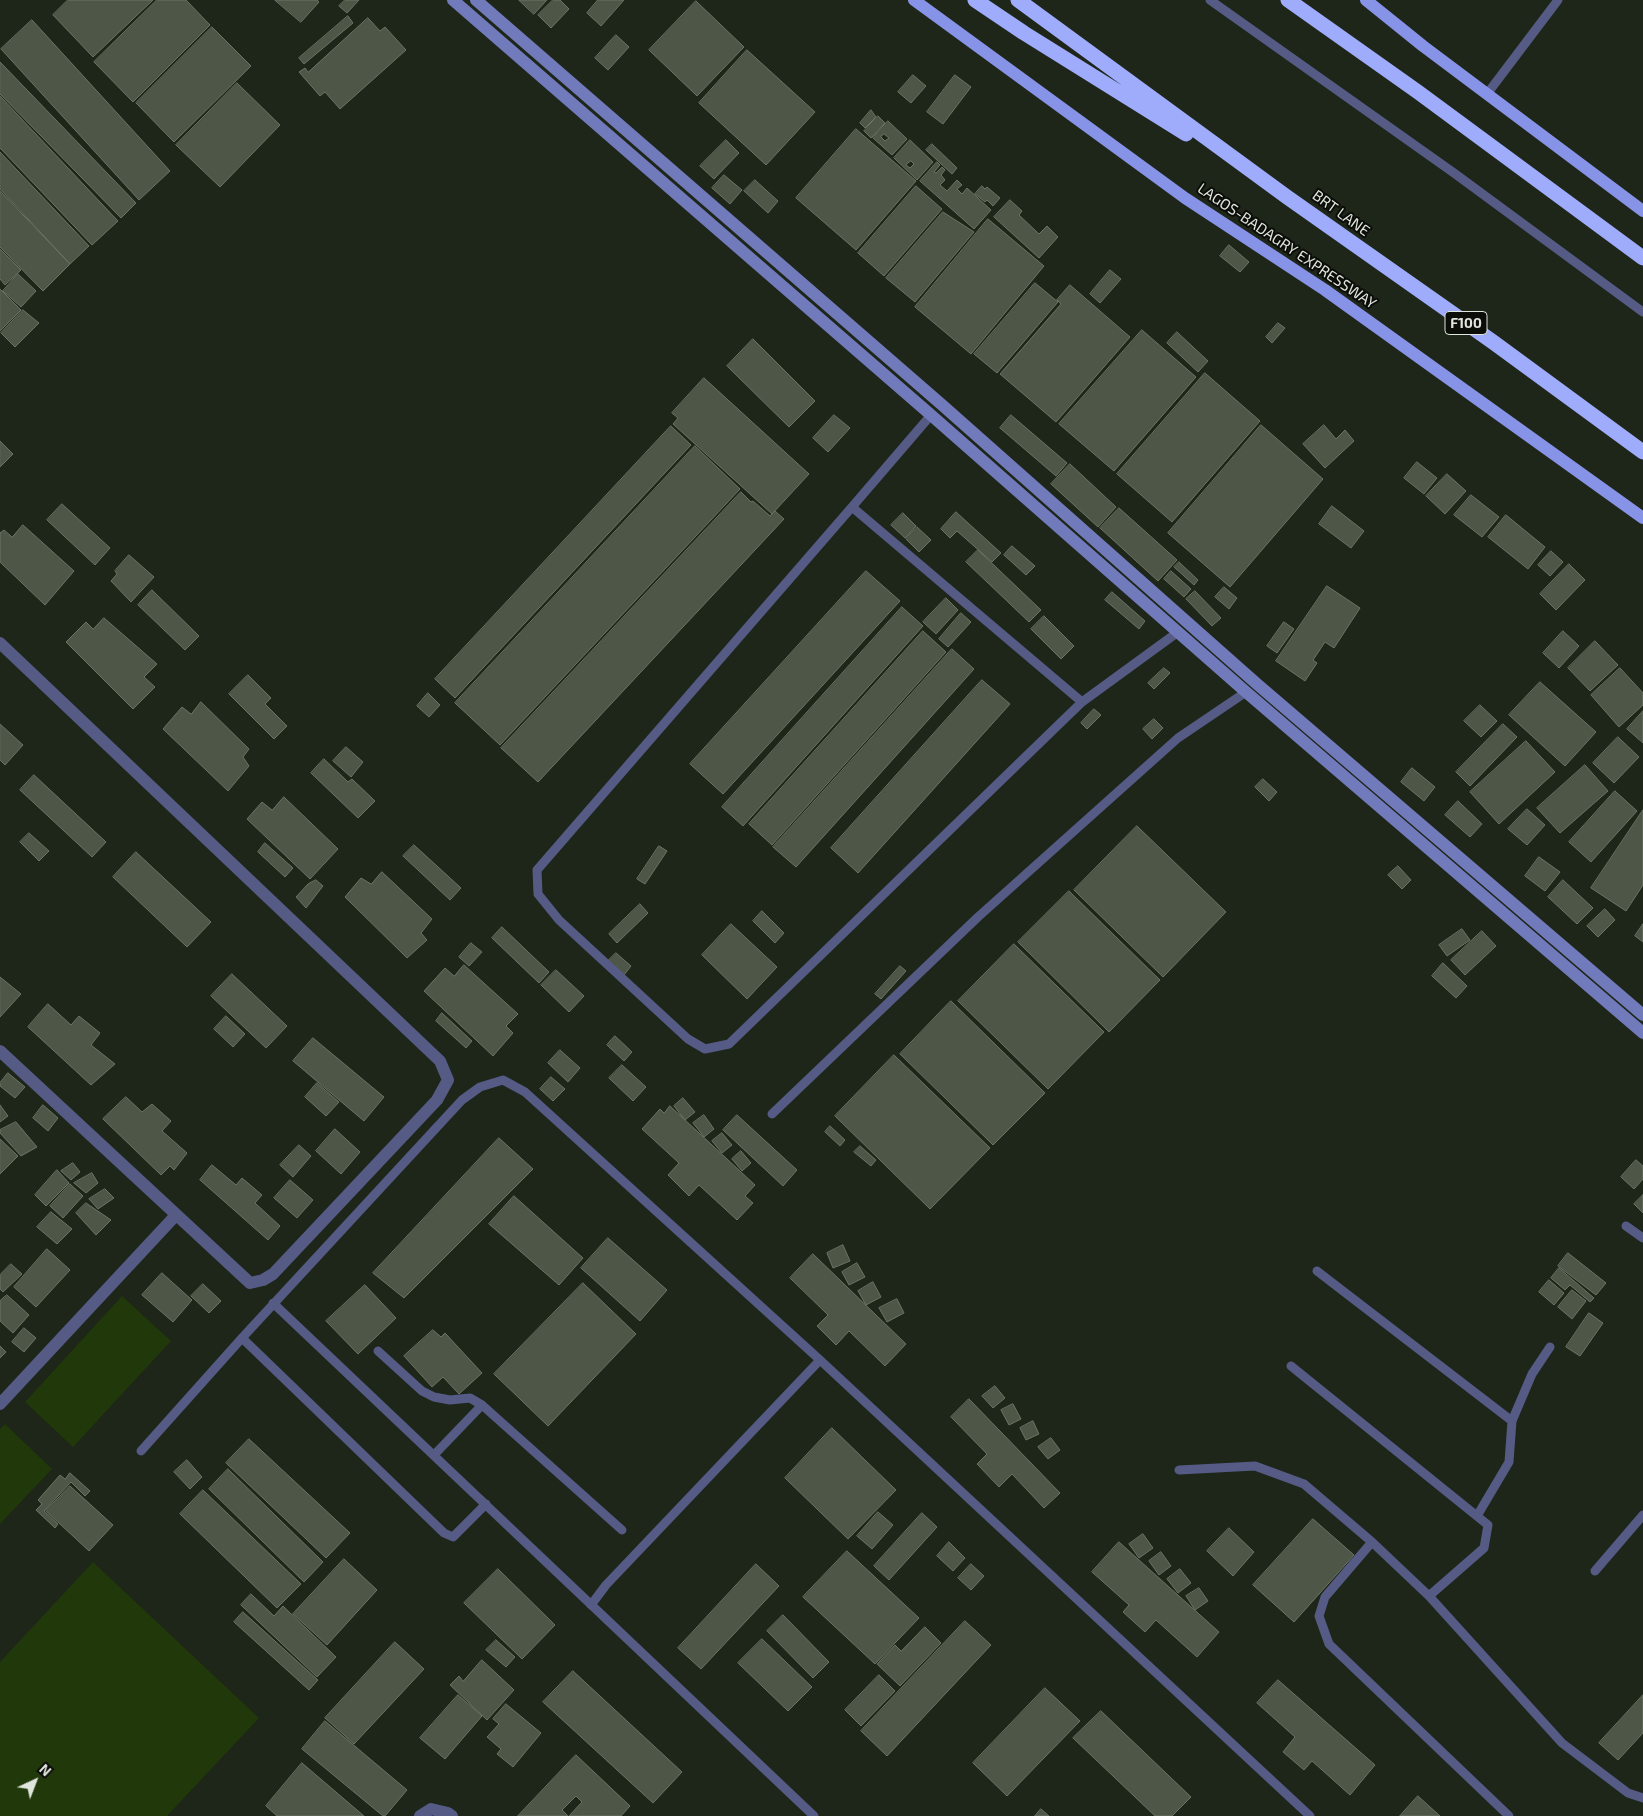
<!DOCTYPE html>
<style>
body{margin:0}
#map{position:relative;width:1643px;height:1816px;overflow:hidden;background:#1e2519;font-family:"Exo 2",sans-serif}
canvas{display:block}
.north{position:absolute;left:10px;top:1756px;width:50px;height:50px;-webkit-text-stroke:4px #0a0d08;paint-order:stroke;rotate:43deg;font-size:14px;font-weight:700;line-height:20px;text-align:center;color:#e0e5dd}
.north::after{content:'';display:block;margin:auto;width:18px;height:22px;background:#e0e5dd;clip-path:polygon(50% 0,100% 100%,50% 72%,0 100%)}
</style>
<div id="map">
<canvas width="1643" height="1816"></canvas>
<div class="north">N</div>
</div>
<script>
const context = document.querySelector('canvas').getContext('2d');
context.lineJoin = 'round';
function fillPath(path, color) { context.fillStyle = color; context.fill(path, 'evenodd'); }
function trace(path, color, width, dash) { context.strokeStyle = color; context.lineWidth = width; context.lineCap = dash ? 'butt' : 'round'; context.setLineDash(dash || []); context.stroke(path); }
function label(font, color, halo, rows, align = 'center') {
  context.font = font + ' "Exo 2",sans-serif'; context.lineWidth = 4; context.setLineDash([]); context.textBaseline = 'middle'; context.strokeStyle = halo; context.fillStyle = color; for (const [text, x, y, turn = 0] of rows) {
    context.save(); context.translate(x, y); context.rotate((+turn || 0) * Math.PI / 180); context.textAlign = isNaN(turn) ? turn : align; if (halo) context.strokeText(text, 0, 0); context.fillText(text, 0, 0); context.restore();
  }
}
const green = new Path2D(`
 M122 1296 171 1341 73 1447 25 1402Z
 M5 1424 52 1469 0 1524V1429Z
 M93 1562 259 1718 167 1816H0V1662Z`);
const building = new Path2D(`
 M68 0H153L93 57 53 15Z
 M157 0H186L210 25 133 102 94 62Z
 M275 0H317L319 2 301 22Z
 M345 0H359L347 13 339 6Z
 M519 0H547L534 14Z
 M553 0H560L569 9 551 28 538 15Z
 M598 0H624L601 26 587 13Z
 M696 1 744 47 697 96 649 50Z
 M348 16 353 23 304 64 299 58Z
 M368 18 380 31 385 27 406 50 340 109 325 92 320 96 299 72 305 68 308 72Z
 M32 20 170 171 139 200 1 49Z
 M212 27 251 66 174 142 136 103Z
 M616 35 629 47 608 70 595 58Z
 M747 50 815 112 766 165 699 103Z
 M0 62 136 203 121 218 0 94Z
 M913 75 926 86 911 103 898 92Z
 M955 75 971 87 943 124 927 112Z
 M237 83 280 125 220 187 176 145Z
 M0 96 118 221 92 245 0 148Z
 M871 110 876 117 865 128 860 123Z
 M878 116 885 123 871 138 864 131Z
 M888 121 907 139 892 155 873 138ZM884 134 889 138 885 141 881 137Z
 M856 129 916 181 856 250 796 198Z
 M726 140 739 153 714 179 700 166Z
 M910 140 933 162 917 180 894 158ZM911 161 914 164 910 168 906 165Z
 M932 144 957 168 952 174 926 150Z
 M0 152 89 246 70 264 0 189Z
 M937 162 940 165 934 172 936 173 942 167 945 170 941 175 945 180 940 185 947 191 957 180 962 185 957 189 962 194 967 188 991 210 974 229 920 181Z
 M724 175 742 190 730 204 712 188Z
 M755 180 778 201 768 213 744 191Z
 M916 186 942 209 884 276 858 253Z
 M982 186 985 189 987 187 1000 198 993 206 987 200 985 202 975 194Z
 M0 191 70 264 43 291 0 247Z
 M1010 200 1022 211 1019 215 1039 234 1047 226 1058 237 1039 258 994 217Z
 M943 212 974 232 915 302 886 278Z
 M988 219 1044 266 971 354 915 307Z
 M1229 245 1249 262 1240 272 1220 256Z
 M0 249 21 270 5 285 0 279Z
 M1110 270 1121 279 1100 303 1090 294Z
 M18 274 36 291 21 307 3 291Z
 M1035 283 1058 302 997 373 974 354Z
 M1070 285 1130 337 1056 422 1000 374 1061 304 1057 300Z
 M0 289 21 310 0 331Z
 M23 310 39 323 15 347 1 333Z
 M1278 323 1285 328 1272 343 1266 337Z
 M1142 330 1196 377 1114 471 1059 424Z
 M1177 332 1208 361 1198 372 1167 343Z
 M753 339 815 401 789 427 727 366Z
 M1205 373 1260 421 1172 522 1117 474Z
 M704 378 809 474 772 514 673 424 678 418 672 413Z
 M834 415 850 428 828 452 813 438Z
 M1011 415 1067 463 1056 476 1000 428Z
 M1261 425 1323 479 1230 587 1168 533Z
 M1324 425 1336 439 1345 430 1354 441 1325 468 1303 444Z
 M671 426 691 445 455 698 435 679Z
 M0 441 13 454 0 467Z
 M695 446 740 489 500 745 455 703Z
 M1417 462 1437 478 1424 494 1404 478Z
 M1070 464 1116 507 1098 527 1051 484Z
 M1447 474 1466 491 1445 514 1426 496Z
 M741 492 751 502 753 501 770 516 775 511 784 519 538 782 501 748Z
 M1471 495 1499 517 1482 537 1454 515Z
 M62 504 110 548 95 565 47 520Z
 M1332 506 1364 531 1351 548 1319 524Z
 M1119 508 1177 560 1158 581 1100 528Z
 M956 512 1001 553 992 562 957 531 950 538 941 529Z
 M903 513 916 526 905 538 891 525Z
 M1506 515 1545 547 1528 569 1488 537Z
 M23 525 74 571 45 605 0 562V533L4 530 12 537Z
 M917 527 931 540 919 552 906 539Z
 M1012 546 1035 566 1026 575 1004 555Z
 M978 550 1041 610 1029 622 966 562Z
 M1551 551 1563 562 1550 576 1538 565Z
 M129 555 154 577 131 602 111 581 117 574 115 571Z
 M1179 562 1198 580 1194 585 1174 567Z
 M1569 564 1585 580 1556 610 1540 594Z
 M866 571 900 601 723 794 690 764Z
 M1171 571 1191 589 1184 597 1164 579Z
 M1327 586 1360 608 1334 648 1325 642 1313 660 1317 663 1305 681 1276 661Z
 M1224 587 1237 598 1229 609 1215 597Z
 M152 590 199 636 185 650 138 605Z
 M1195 591 1221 618 1212 626 1186 599Z
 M1112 592 1145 621 1139 629 1105 600Z
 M946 598 958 610 936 634 923 622Z
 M902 607 923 626 743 826 722 807Z
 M961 613 971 622 948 647 939 639Z
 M1044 616 1074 646 1061 659 1031 629Z
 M104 618 157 664 144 677 155 687 133 709 66 642 86 622 93 629Z
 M1284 622 1294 629 1277 653 1267 646Z
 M923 631 946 652 772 845 749 824Z
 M1563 631 1579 646 1559 668 1543 653Z
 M1595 641 1618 665 1590 691 1568 668Z
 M952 649 974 669 796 867 773 847Z
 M1164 668 1170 673 1154 689 1148 683Z
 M1620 668 1643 693V705L1619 727 1591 695Z
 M248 675 271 698 265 704 287 726 274 739 229 694Z
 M982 680 1010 704 858 873 831 848Z
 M1540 682 1596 732 1565 766 1509 715Z
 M428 693 440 705 429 717 417 706Z
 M201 702 249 749 243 757 249 766 228 791 163 729 182 707 191 714Z
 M1480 705 1497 721 1481 737 1464 721Z
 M1094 709 1101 715 1087 729 1081 723Z
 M1643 711V743L1627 729Z
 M1154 719 1163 728 1152 739 1143 729Z
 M0 724 23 745 5 765 0 760Z
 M1503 724 1517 737 1470 786 1456 772Z
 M1618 737 1639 757 1614 783 1593 763Z
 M1526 741 1555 772 1499 824 1470 792Z
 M346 747 363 762 351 777 333 761Z
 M324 759 348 782 352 779 375 801 358 818 311 773Z
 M1585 765 1608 791 1560 833 1537 808Z
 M1412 768 1435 787 1424 801 1401 782Z
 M34 775 106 842 92 857 20 790Z
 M1263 779 1277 792 1269 801 1255 787Z
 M1615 791 1637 811 1591 862 1569 842Z
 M284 797 338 849 310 879 247 819 262 802 272 810Z
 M1458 801 1482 824 1470 837 1445 815Z
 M1527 809 1545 825 1527 845 1508 829Z
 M1643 810V885L1626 911 1591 888Z
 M1137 826 1226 912 1163 977 1074 890Z
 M29 833 49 851 39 861 20 842Z
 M265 843 293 868 285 877 258 852Z
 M414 845 461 888 450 900 403 856Z
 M659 846 667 851 645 884 637 879Z
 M136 852 211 922 187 947 113 877Z
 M1539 857 1560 872 1545 891 1525 876Z
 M1398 866 1411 880 1402 889 1388 875Z
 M382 872 432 919 421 933 427 940 407 958 345 897 361 878 371 884Z
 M316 880 323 886 306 908 296 897 308 884Z
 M1563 880 1593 908 1577 924 1548 897Z
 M1069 891 1160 980 1109 1032 1018 942Z
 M640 904 648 913 617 943 609 934Z
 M1605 909 1615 920 1598 937 1587 926Z
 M762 911 784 933 775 943 753 921Z
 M731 924 777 967 747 999 702 955Z
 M1643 924V942L1635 936Z
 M502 927 549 972 539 983 492 938Z
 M1462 929 1470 940 1447 956 1439 945Z
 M1482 931 1496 946 1465 975 1451 960Z
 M471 943 482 952 469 966 459 957Z
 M1014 944 1104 1032 1048 1089 958 1001Z
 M616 953 631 966 624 975 608 961Z
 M1443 963 1467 986 1456 998 1432 976Z
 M464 965 518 1014 506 1026 513 1033 493 1056 424 991 445 968 454 976Z
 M900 966 906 971 881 999 875 994Z
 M556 970 584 996 569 1012 541 985Z
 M232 974 287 1026 266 1048 211 996Z
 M0 977 21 994 0 1017Z
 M951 1001 1045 1093 993 1145 900 1054Z
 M48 1004 71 1025 79 1016 100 1033 91 1045 115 1064 91 1085 28 1027Z
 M442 1013 472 1041 466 1048 436 1021Z
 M226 1016 245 1034 233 1047 214 1029Z
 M615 1036 632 1052 624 1061 607 1045Z
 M313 1038 384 1097 364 1121 293 1061Z
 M560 1050 580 1068 568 1082 548 1063Z
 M894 1055 990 1148 930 1209 835 1116Z
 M622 1065 646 1087 633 1101 609 1078Z
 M8 1073 25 1087 15 1098 0 1086V1083Z
 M551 1077 565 1089 553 1101 540 1089Z
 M317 1083 339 1102 326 1116 305 1097Z
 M126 1097 142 1112 152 1104 171 1121 162 1131 187 1153 174 1170 170 1166 161 1175 103 1119Z
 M683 1098 695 1112 685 1120 674 1106Z
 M0 1105 8 1116 0 1122Z
 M43 1105 58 1118 48 1131 33 1118Z
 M670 1106 755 1185 745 1196 753 1203 737 1220 699 1185 689 1196 668 1175 679 1163 642 1129 660 1109 664 1113Z
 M704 1115 714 1129 704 1137 693 1123Z
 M737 1115 797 1170 783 1186 723 1130Z
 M16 1122 37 1147 21 1156 0 1133V1130Z
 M830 1126 845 1140 840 1146 825 1132Z
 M335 1129 360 1152 341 1174 316 1151Z
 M722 1133 732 1145 722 1153 712 1141Z
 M499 1138 533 1169 404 1298 373 1273Z
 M0 1139 18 1156 0 1174Z
 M299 1145 311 1156 293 1177 280 1165Z
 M860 1146 876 1160 871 1166 854 1152Z
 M741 1151 751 1163 742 1171 732 1159Z
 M1636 1160 1643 1166V1179L1634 1189 1621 1177Z
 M73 1163 80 1172 71 1180 61 1171Z
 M212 1165 236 1185 242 1178 262 1195 255 1203 280 1226 268 1240 200 1180Z
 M57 1170 69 1183 46 1206 35 1195Z
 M92 1173 98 1183 86 1193 74 1183Z
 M290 1180 313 1200 297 1218 274 1198Z
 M70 1184 83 1196 63 1218 50 1206Z
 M105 1189 114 1198 98 1209 89 1199Z
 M1643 1195V1213L1634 1204Z
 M514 1196 583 1258 559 1285 489 1224Z
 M86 1203 111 1220 96 1235 76 1213Z
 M51 1212 72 1229 57 1244 37 1227Z
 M608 1238 667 1290 640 1321 581 1268Z
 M843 1245 850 1261 833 1268 827 1253Z
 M47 1249 70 1270 36 1307 14 1287Z
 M1568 1253 1606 1283 1596 1295 1558 1266Z
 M813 1254 906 1344 885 1366 849 1331 836 1345 817 1326 828 1315 790 1278Z
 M857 1263 865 1277 849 1285 842 1272Z
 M11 1264 22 1274 3 1292 0 1289V1275Z
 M1559 1268 1594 1298 1590 1302 1570 1285 1565 1290 1551 1278Z
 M162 1273 192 1300 173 1322 142 1295Z
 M1549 1280 1564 1293 1554 1305 1539 1292Z
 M873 1282 881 1297 866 1305 858 1291Z
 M583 1283 636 1334 548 1426 494 1374Z
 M203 1284 221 1301 209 1313 191 1296Z
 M365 1285 396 1318 358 1354 326 1321Z
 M1572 1290 1586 1301 1572 1319 1558 1307Z
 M7 1295 29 1315 13 1333 0 1321V1301Z
 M897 1299 904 1313 887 1322 879 1308Z
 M1589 1313 1603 1323 1580 1356 1566 1347Z
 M24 1328 36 1338 24 1352 12 1342Z
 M433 1330 441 1337 445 1333 482 1373 459 1394 443 1377 432 1387 404 1356Z
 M0 1346 6 1352 0 1358Z
 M995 1386 1005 1398 993 1408 982 1396Z
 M969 1399 1060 1493 1044 1508 1012 1474 999 1487 977 1464 987 1454 951 1417Z
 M1013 1404 1021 1419 1009 1425 1001 1410Z
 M1033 1421 1039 1434 1026 1440 1020 1428Z
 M832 1428 896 1490 848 1539 785 1478Z
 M1051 1438 1060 1450 1048 1459 1038 1447Z
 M249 1439 350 1533 326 1558 226 1463Z
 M187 1460 202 1477 190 1489 174 1472Z
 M228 1469 323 1562 304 1582 209 1489Z
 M70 1473 90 1491 85 1496 71 1482 44 1511 58 1524 55 1528 36 1510 42 1504 38 1500 60 1475 65 1479Z
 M70 1486 113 1525 89 1551 46 1511Z
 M203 1490 301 1584 277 1608 180 1514Z
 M878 1512 893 1525 872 1549 857 1536Z
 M922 1513 937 1527 889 1580 874 1566Z
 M1313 1519 1354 1555 1294 1622 1253 1585Z
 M1229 1528 1254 1552 1233 1576 1207 1551Z
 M1143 1534 1153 1548 1139 1558 1129 1544Z
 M949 1542 965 1558 953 1571 937 1556Z
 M1119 1542 1219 1632 1197 1657 1156 1620 1145 1632 1123 1612 1129 1605 1092 1572Z
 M847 1551 919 1618 875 1664 803 1597Z
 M1161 1552 1171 1566 1159 1575 1149 1561Z
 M344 1559 377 1590 327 1645 293 1614Z
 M756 1564 779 1586 701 1669 678 1648Z
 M971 1564 984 1576 971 1590 958 1578Z
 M498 1569 555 1625 522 1659 464 1603Z
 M1180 1569 1191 1583 1178 1593 1167 1579Z
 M1199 1588 1208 1601 1195 1610 1186 1596Z
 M251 1594 274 1616 283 1606 336 1657 317 1677 241 1605Z
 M243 1612 318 1680 309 1690 234 1622Z
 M783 1615 829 1662 813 1678 767 1631Z
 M965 1621 991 1645 887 1756 861 1731Z
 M925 1627 941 1643 900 1686 877 1664 895 1645 901 1651Z
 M762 1639 812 1687 788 1711 738 1663Z
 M496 1640 515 1657 506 1667 486 1650Z
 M395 1642 424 1669 354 1744 325 1718Z
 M482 1660 514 1690 487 1720 450 1685 459 1676 463 1681Z
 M573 1671 682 1772 653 1803 543 1702Z
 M879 1675 895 1691 861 1726 845 1710Z
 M1278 1680 1375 1765 1350 1795 1312 1761 1304 1770 1283 1752 1295 1737 1257 1703Z
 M1045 1688 1080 1721 1007 1796 973 1763Z
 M458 1695 482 1716 445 1759 420 1738Z
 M1643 1695V1733L1618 1760 1599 1743Z
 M506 1704 541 1733 513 1767 497 1754 501 1749 487 1737 499 1724 493 1719Z
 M1101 1711 1191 1797 1172 1816H1155L1073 1738Z
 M325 1721 407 1790 385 1816H383L302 1749Z
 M576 1755 630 1806 621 1816H569L582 1802 576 1796 562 1810 568 1816H518Z
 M302 1763 364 1816H277L266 1806Z
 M1418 1796 1440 1816H1400Z
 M1041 1809 1049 1816H1035Z`);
const service = new Path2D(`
 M1210 0 1454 173 1643 312
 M1487 94 1558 0
 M852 507 931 415
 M1082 702 852 507 537 870 538 894 559 920 688 1039 705 1049 729 1044 1082 702 1178 632
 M772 1114 978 917 1178 738 1246 692
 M1626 1226 1643 1238
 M1317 1271 1512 1421
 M273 1303 814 1816
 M242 1338 444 1533 453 1537 486 1504
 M378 1351 422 1391 434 1397 450 1400 470 1398 482 1405 622 1530
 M1291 1366 1488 1525 1484 1548 1429 1596
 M141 1451 242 1338 462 1100 480 1087 503 1080 525 1092 820 1360 1310 1816
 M434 1455 482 1405
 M1179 1470 1255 1466 1304 1484 1372 1542
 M1477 1516 1509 1462 1512 1421 1532 1374 1550 1347
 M1595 1571 1643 1515
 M591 1605 606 1585 820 1360
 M1509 1816 1329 1644 1319 1616 1325 1597 1372 1542 1429 1596 1562 1743 1628 1793 1643 1798`);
const minor = new Path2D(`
 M0 643 440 1061 448 1080 437 1100 273 1274 263 1280 250 1283 0 1051
 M0 1404 176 1215
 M420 1816 431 1809 448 1813 452 1816`);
const secondary = new Path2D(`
 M453 0 931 415 1246 692 1643 1033
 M476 0 941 404 1257 684 1643 1015`);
const primary = new Path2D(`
 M914 0 1185 198 1325 290 1643 518
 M1366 0 1423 46 1643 211`);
const motorway = new Path2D(`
 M975 0 1024 33 1186 134
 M1018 0 1287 197 1493 342 1643 452
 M1288 0 1418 92 1643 258`);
const shields = [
 [1466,323,42]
];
const shieldNames = [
 ["F100",1466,323]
];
const streetNames = [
 ["BRT LANE",1341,213,36],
 ["LAGOS-BADAGRY EXPRESSWAY",1287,246,34]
];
fillPath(green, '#21380a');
fillPath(building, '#4e5648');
trace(building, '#6b7465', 1);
trace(service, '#555b84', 9);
trace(minor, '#555b84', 12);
trace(secondary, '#717bbb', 12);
trace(primary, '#8793e7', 12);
trace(motorway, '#9facfc', 15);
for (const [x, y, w] of shields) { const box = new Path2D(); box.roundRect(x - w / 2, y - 11.5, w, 23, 4); context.fillStyle = '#0a0d08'; context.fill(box); trace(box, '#e0e5dd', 1); }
label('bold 14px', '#e0e5dd', null, shieldNames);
label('15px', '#e0e5dd', '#0a0d08', streetNames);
</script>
